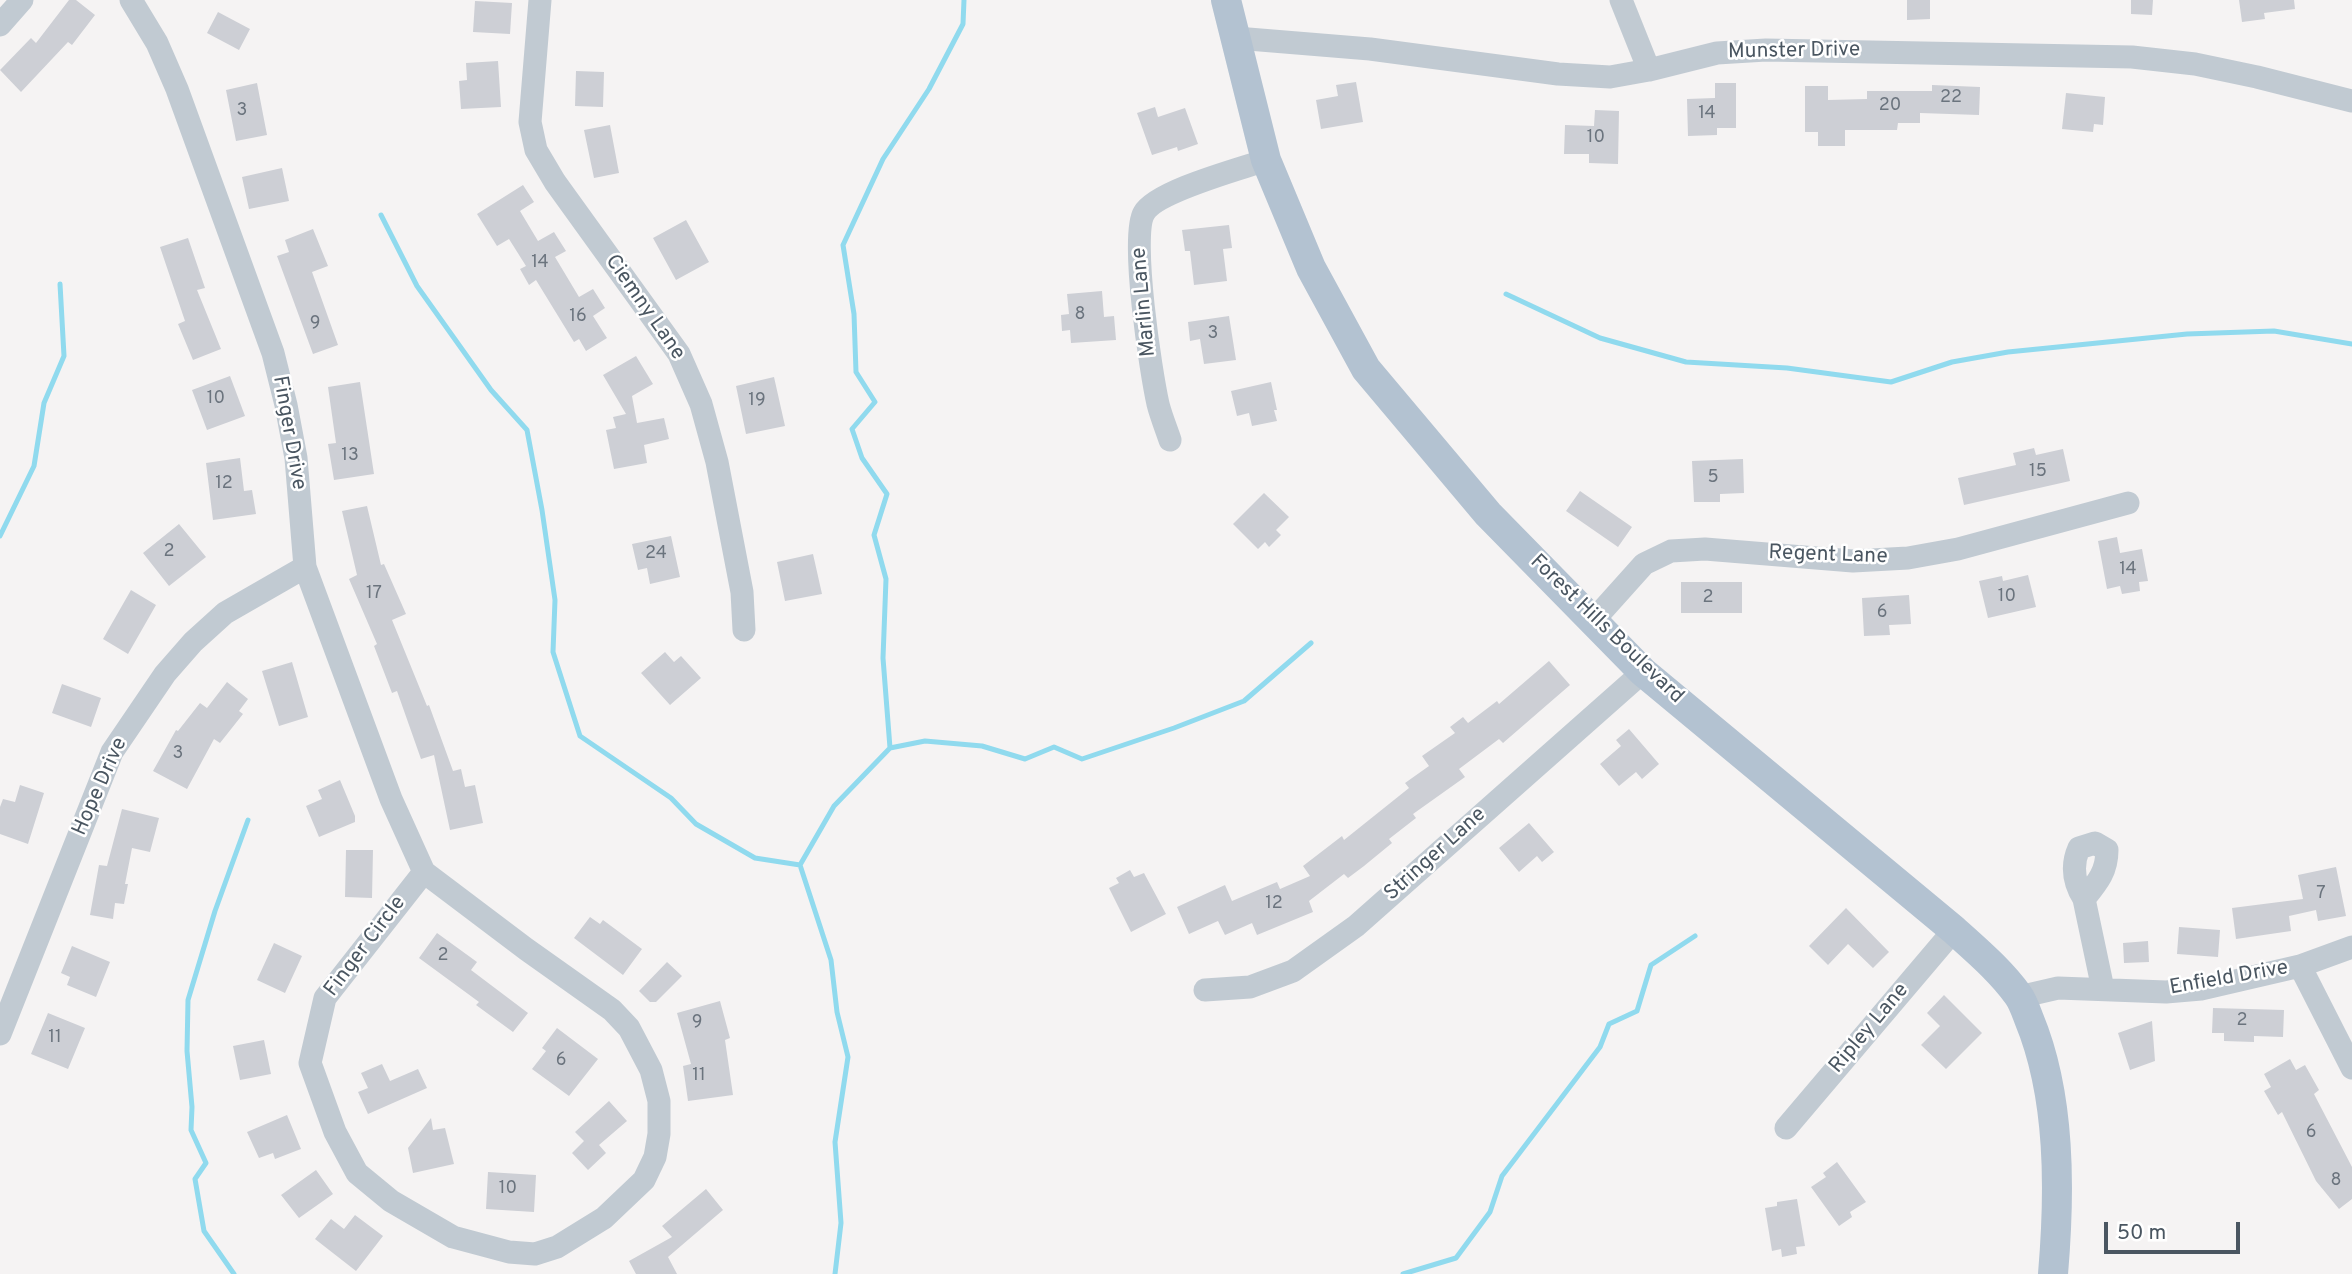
<!DOCTYPE html>
<style>
body{margin:0}
#map{position:relative;width:2352px;height:1274px;overflow:hidden;background:#f5f3f3;font-family:Overpass,sans-serif}
canvas{display:block}
.scale{position:absolute;left:2104px;top:1222px;width:136px;height:32px;box-sizing:border-box;border:4px solid #4a5661;border-top:0;padding-left:9px;font-size:21px;line-height:24px;white-space:nowrap;color:#4a5661;-webkit-text-stroke:5px #fff;paint-order:stroke}
</style>
<div id="map">
<canvas width="2352" height="1274"></canvas>
<div class="scale">50 m</div>
</div>
<script>
const context = document.querySelector('canvas').getContext('2d');
context.lineJoin = 'round';
function trace(path, color, width, dash) { context.strokeStyle = color; context.lineWidth = width; context.lineCap = dash ? 'butt' : 'round'; context.setLineDash(dash || []); context.stroke(path); }
function fillPath(path, color) { context.fillStyle = color; context.fill(path, 'evenodd'); }
function label(font, color, halo, rows, align = 'center') {
  context.font = font + ' Overpass,sans-serif'; context.lineWidth = 5; context.setLineDash([]); context.textBaseline = 'middle'; context.strokeStyle = halo; context.fillStyle = color; for (const [text, x, y, turn = 0] of rows) {
    context.save(); context.translate(x, y); context.rotate((+turn || 0) * Math.PI / 180); context.textAlign = isNaN(turn) ? turn : align; if (halo) context.strokeText(text, 0, 0); context.fillText(text, 0, 0); context.restore();
  }
}
const stream = new Path2D(`
 M381 215 417 286 491 390 527 430 542 510 555 600 553 652 580 736 671 798 696 824 755 858 800 865
 M1506 294 1600 338 1686 362 1787 368 1891 382 1952 362 2008 352 2187 334 2274 331 2352 344
 M0 536 34 466 44 403 64 356 60 284
 M890 748 925 741 982 746 1025 759 1054 747 1082 759 1174 728 1244 701 1311 643
 M234 1274 204 1231 195 1179 206 1163 191 1130 192 1107 187 1051 188 1000 215 911 248 820
 M835 1274 841 1223 835 1142 848 1057 837 1012 831 960 800 865 834 806 890 748 883 658 886 579 874 535 887 494 862 458 852 429 875 402 856 372 854 314 843 245 883 159 929 89 963 24 964 0
 M1403 1274 1456 1258 1490 1212 1502 1176 1600 1047 1609 1024 1637 1011 1651 965 1695 936`);
const building = new Path2D(`
 M69 0H76L95 15 72 45 68 42 21 92 0 70 31 38 36 43Z
 M1907 0H1930V19L1907 20Z
 M2131 0H2153L2152 15 2131 14Z
 M2239 0H2294L2295 9 2264 13 2265 19 2242 22Z
 M475 1 512 3 510 34 473 32Z
 M218 12 250 29 239 50 207 33Z
 M498 61 501 107 461 109 459 81 467 80 466 63Z
 M576 71 604 72 603 107 575 106Z
 M1356 82 1363 122 1321 129 1316 100 1338 96 1336 85Z
 M257 83 267 135 236 141 226 90Z
 M1715 83H1736V128H1717V135L1688 136 1687 99 1715 98Z
 M1932 85 1980 87 1979 115 1920 113V123H1898L1897 130H1845V146H1818V132H1805V86H1828V100L1867 99V91H1932Z
 M2066 93 2105 97 2103 125 2094 124 2093 132 2062 129Z
 M1155 107 1158 117 1185 108 1198 144 1178 151 1177 147 1152 155 1137 113Z
 M1595 110 1619 111 1618 164 1589 163V154H1564L1565 125 1594 126Z
 M610 125 619 173 594 178 584 130Z
 M282 168 289 201 249 209 242 177Z
 M523 185 534 202 520 211 538 241 554 232 566 251 555 257 579 297 593 289 605 308 593 316 607 338 586 351 579 339 574 342 536 280 529 285 520 269 526 266 509 239 497 246 477 214Z
 M686 220 709 262 676 280 653 238Z
 M1229 225 1232 248 1223 249 1227 281 1194 285 1190 251H1185L1182 230Z
 M313 229 328 266 312 272 338 345 313 354 277 256 289 252 285 240Z
 M188 238 205 288 197 290 221 349 193 360 178 324 185 321 160 247Z
 M1102 291 1104 317 1114 316 1116 340 1071 343 1070 330 1062 331 1061 315 1069 314 1067 294Z
 M1229 316 1236 360 1204 364 1200 339 1190 341 1188 322Z
 M636 356 653 384 632 396 637 423 664 418 669 439 644 445 647 463 614 469 606 430 616 428 613 417 626 414 603 375Z
 M230 376 245 416 207 430 192 390Z
 M774 377 785 426 746 434 736 386Z
 M360 382 374 474 334 480 328 444 336 443 328 387Z
 M1271 382 1277 410H1274L1277 421 1252 426 1249 413 1237 416 1231 391Z
 M2034 448 2036 455 2063 449 2070 481 1964 505 1958 478 2016 465 2013 453Z
 M240 458 244 491 252 490 256 514 213 520 206 463Z
 M1743 459 1744 493 1720 494V502H1694L1692 461Z
 M1580 491 1632 527 1618 547 1566 511Z
 M1264 493 1289 517 1276 530 1281 535 1269 547 1265 542 1258 549 1233 524Z
 M367 506 381 565 384 564 406 614 392 620 427 706 429 705 453 771 461 769 465 787 475 785 483 823 450 830 434 755 421 759 397 691 392 693 374 646 377 644 349 579 357 575 342 511Z
 M179 524 206 557 169 586 143 553Z
 M671 536 680 577 650 584 647 568 638 570 632 544Z
 M2117 537 2120 553 2142 549 2148 581 2139 582 2140 591 2122 594 2120 586 2107 589 2098 541Z
 M813 554 822 594 785 601 777 562Z
 M2028 575 2036 607 1988 618 1979 581 2002 576 2003 581Z
 M1681 582H1742V613H1681Z
 M131 590 156 605 128 654 103 639Z
 M1909 595 1911 624 1889 625 1890 635 1864 636 1862 598Z
 M665 652 674 662 681 656 701 678 670 705 641 673Z
 M1549 661 1570 685 1503 743 1499 739 1459 769 1465 777 1413 814 1416 818 1389 839 1392 843 1364 866 1348 878 1344 874 1309 901 1313 912 1257 935 1252 923 1225 935 1218 921 1189 934 1177 907 1225 885 1232 901 1277 882 1280 889 1310 876 1303 866 1342 836 1344 840 1409 788 1405 783 1429 766 1422 756 1455 733 1450 727 1463 717 1468 723 1497 701 1499 704Z
 M292 662 308 717 279 726 262 671Z
 M227 682 248 699 239 711 243 714 220 743 214 739 187 789 153 771 176 730 178 731 200 703 207 708Z
 M62 684 101 698 91 727 52 713Z
 M1629 729 1659 764 1642 779 1636 772 1619 786 1600 764 1621 746 1616 740Z
 M340 780 355 816V822L319 837 306 806 322 799 318 790Z
 M20 785 44 793 28 844 0 834V807L3 799 15 802Z
 M122 809 159 818 150 852 132 848 125 884H128L124 904 115 903 113 919 90 915 99 865 107 866Z
 M1529 823 1554 852 1542 862 1537 856 1519 872 1499 848Z
 M346 850H373L372 898 345 897Z
 M2336 867 2346 916 2318 921 2316 910 2289 916 2291 931 2236 939 2232 908 2303 899 2298 875Z
 M1130 870 1134 877 1144 873 1166 914 1131 932 1109 888 1119 883 1116 878Z
 M1846 908 1889 952 1873 968 1848 944 1828 965 1809 946Z
 M590 917 600 924 603 920 642 949 623 975 574 938Z
 M2179 927 2220 930 2218 957 2177 954Z
 M437 933 477 962 471 970 528 1013 513 1032 476 1005 479 1002 419 958Z
 M2148 941 2149 962 2124 963 2123 943Z
 M274 943 302 956 285 993 257 980Z
 M72 946 110 962 96 997 67 985 70 977 61 973Z
 M667 962 682 976 656 1002H650L639 991Z
 M1944 995 1982 1033 1946 1069 1921 1045 1940 1026 1927 1013Z
 M720 1001 730 1038 725 1040 733 1095 688 1101 683 1066 691 1064 677 1013Z
 M2213 1008 2284 1010 2283 1037 2254 1036V1042L2224 1041V1033H2212Z
 M48 1013 85 1028 68 1069 31 1054Z
 M2152 1021 2155 1061 2130 1070 2118 1033Z
 M557 1028 598 1059 569 1096 532 1069 546 1051 542 1048Z
 M264 1040 271 1074 240 1080 233 1046Z
 M2290 1059 2296 1070 2305 1065 2319 1090 2314 1094 2352 1167V1199L2339 1209 2316 1181 2282 1112 2278 1115 2264 1091 2271 1087 2264 1074Z
 M382 1064 390 1081 418 1069 427 1088 368 1114 358 1092 368 1088 361 1073Z
 M609 1101 627 1121 599 1145 606 1153 588 1170 572 1153 584 1141 575 1132Z
 M287 1115 301 1149 275 1159 273 1153 259 1158 247 1132Z
 M431 1118 433 1130 445 1128 454 1164 413 1173 408 1148Z
 M1837 1162 1866 1202 1850 1212 1852 1217 1839 1226 1811 1187 1826 1177 1823 1173Z
 M316 1170 333 1194 299 1218 281 1195Z
 M488 1172 536 1175 534 1212 486 1209Z
 M706 1189 723 1210 668 1257 677 1274H636L629 1261 672 1237 662 1226Z
 M1797 1199 1805 1246 1796 1247 1797 1254 1782 1257 1781 1249 1772 1251 1765 1208 1777 1206V1202Z
 M355 1215 383 1236 356 1271 315 1239 331 1219 344 1229Z`);
const minor = new Path2D(`
 M131 0 157 43 177 89 273 353 286 405 296 458 305 567 391 799 424 872
 M540 0 530 122 536 150 555 182 679 354 701 404 717 462 742 592 744 630
 M1621 0 1649 70
 M0 25 22 0
 M1236 38 1370 49 1558 74 1610 77 1649 70 1717 53 1766 50 2132 57 2195 64 2257 77 2352 101
 M1170 440C1166 428 1161 416 1158 404 1151 373 1130 236 1144 213 1156 191 1240 169 1266 160
 M1592 622 1644 564 1671 551 1705 549 1853 561 1908 558 1958 549 2128 503
 M424 872 526 949 612 1010 629 1028 651 1070 659 1101V1134L655 1157 644 1180 604 1218 557 1247 535 1254 509 1252 453 1237 391 1201 357 1173 335 1132 310 1063 325 998Z
 M2084 899C2074 883 2071 866 2079 848L2095 843 2107 850C2107 872 2097 883 2084 899L2103 989
 M2300 966 2352 1068
 M1205 990 1250 987 1293 971 1356 926 1643 672
 M2019 997 2058 988 2166 992 2201 989 2300 966 2352 947
 M0 1034 112 752 165 674 193 642 225 613 305 567
 M1786 1128 1954 930`);
const major = new Path2D(`
 M1226 0 1266 160 1311 268 1366 369 1488 514 1643 672 1954 930C1976 950 2000 970 2018 995 2023 1002 2026 1011 2029 1019 2061 1096 2060 1192 2053 1274`);
const numberNames = [
 ["22",1951,98],
 ["20",1890,106],
 ["3",242,111],
 ["14",1707,114],
 ["10",1596,138],
 ["14",540,263],
 ["8",1080,315],
 ["16",578,317],
 ["9",315,324],
 ["3",1213,334],
 ["10",216,399],
 ["19",757,401],
 ["13",350,456],
 ["15",2038,472],
 ["5",1713,478],
 ["12",224,484],
 ["2",169,552],
 ["24",656,554],
 ["14",2128,570],
 ["17",374,594],
 ["10",2007,597],
 ["2",1708,598],
 ["6",1882,613],
 ["3",178,754],
 ["7",2321,894],
 ["12",1274,904],
 ["2",443,956],
 ["2",2242,1021],
 ["9",697,1023],
 ["11",55,1038],
 ["6",561,1061],
 ["11",699,1076],
 ["6",2311,1133],
 ["8",2336,1181],
 ["10",508,1189]
];
const streetNames = [
 ["Munster Drive",1794,52,-1],
 ["Marlin Lane",1145,302,-95],
 ["Ciemny Lane",644,308,55],
 ["Finger Drive",288,433,80],
 ["Regent Lane",1828,556,2],
 ["Forest Hills Boulevard",1606,630,44],
 ["Hope Drive",101,787,-66],
 ["Stringer Lane",1436,855,-42],
 ["Finger Circle",366,947,-53],
 ["Enfield Drive",2229,979,-10],
 ["Ripley Lane",1870,1029,-50]
];
trace(stream, '#90daee', 5);
fillPath(building, '#cdcfd5');
trace(minor, '#c1cad2', 23);
trace(major, '#b3c2d1', 30);
label('18px', '#6b747e', null, numberNames);
label('21px', '#4a5661', '#fff', streetNames);
</script>
